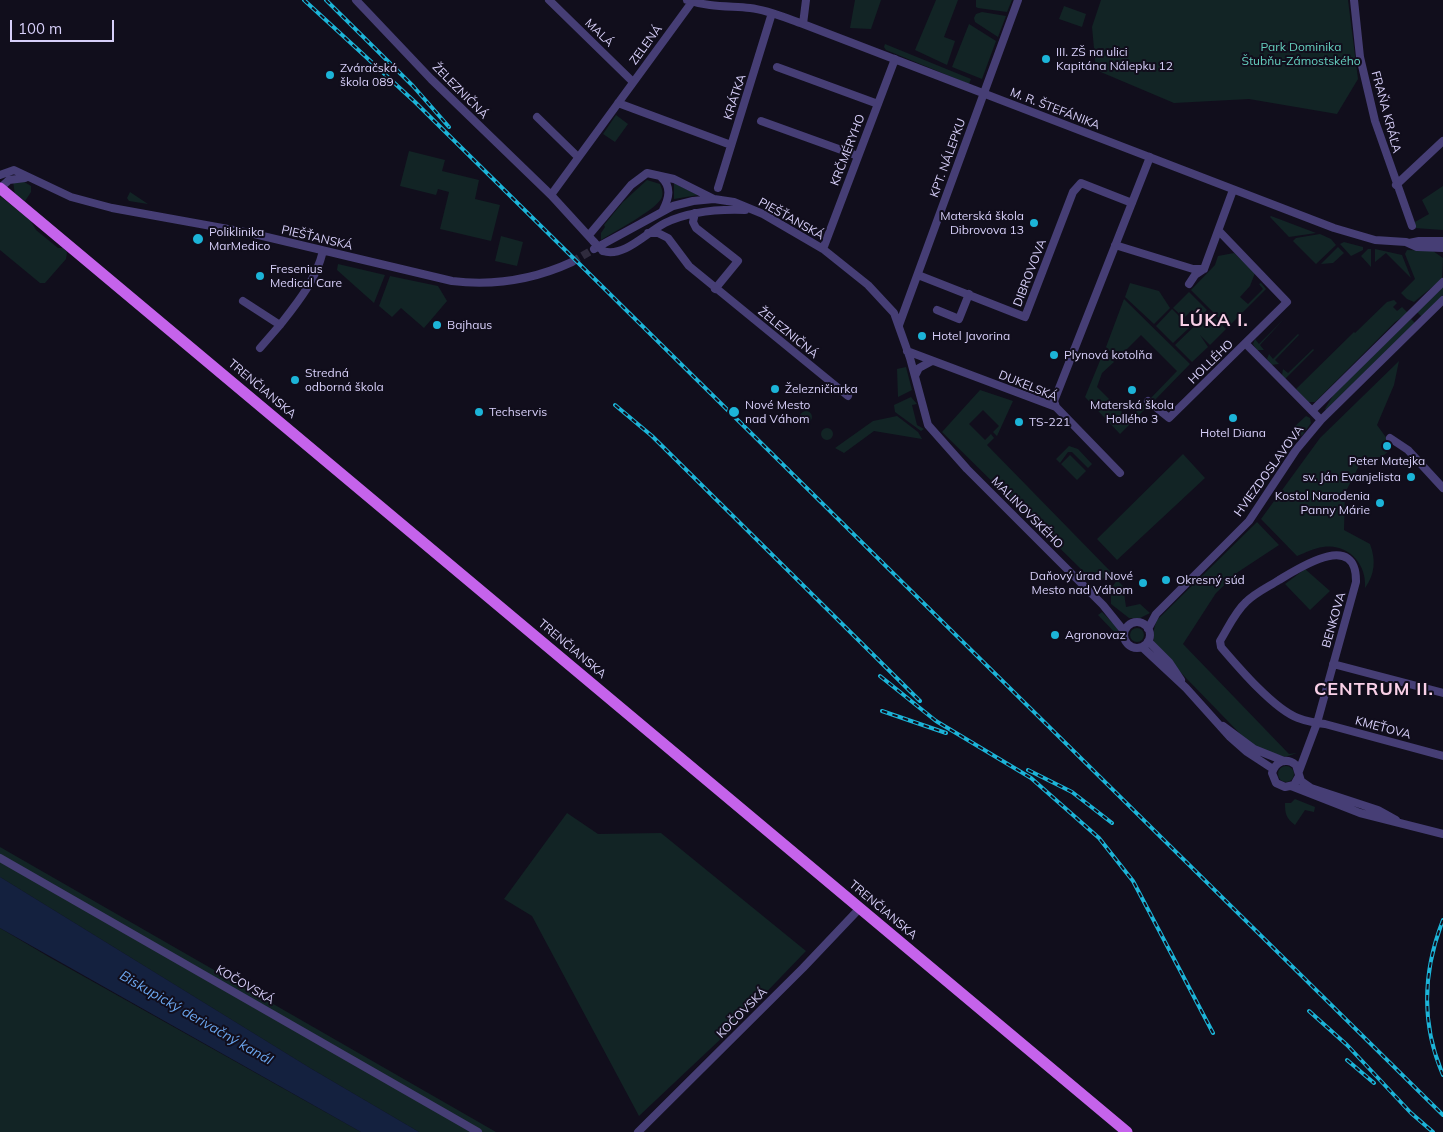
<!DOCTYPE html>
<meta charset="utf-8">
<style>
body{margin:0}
#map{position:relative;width:1443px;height:1132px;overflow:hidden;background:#110e1c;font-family:Mulish,sans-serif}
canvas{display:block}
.scale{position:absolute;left:10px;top:20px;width:104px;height:22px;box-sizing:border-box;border:2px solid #d7cff9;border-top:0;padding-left:6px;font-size:15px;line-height:18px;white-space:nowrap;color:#d7cff9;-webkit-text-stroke:4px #110e1c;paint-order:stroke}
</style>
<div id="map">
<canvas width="1443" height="1132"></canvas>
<div class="scale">100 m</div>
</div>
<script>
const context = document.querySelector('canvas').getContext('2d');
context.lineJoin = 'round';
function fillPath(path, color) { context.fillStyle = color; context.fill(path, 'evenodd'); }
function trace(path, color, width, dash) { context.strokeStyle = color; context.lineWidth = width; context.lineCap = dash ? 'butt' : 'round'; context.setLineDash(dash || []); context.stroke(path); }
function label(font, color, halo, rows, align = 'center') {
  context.font = font + ' Mulish,sans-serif'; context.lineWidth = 4; context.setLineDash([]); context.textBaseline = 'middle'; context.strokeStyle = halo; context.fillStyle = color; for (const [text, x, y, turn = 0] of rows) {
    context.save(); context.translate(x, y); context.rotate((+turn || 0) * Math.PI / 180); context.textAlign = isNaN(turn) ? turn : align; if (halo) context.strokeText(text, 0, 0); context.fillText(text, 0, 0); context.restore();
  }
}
const green = new Path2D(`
 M855 0H881L871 29 850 28Z
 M936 0H958L944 37 955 41 947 65 915 50Z
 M976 0H1012L1007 12 978 8 976 7Z
 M1101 0H1348L1358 79 1337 114 1249 99 1174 103 1096 70 1092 27Z
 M1064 6 1086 14 1082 27 1059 19Z
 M982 12 1006 16 998 37 975 22 974 18 976 14Z
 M969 24 996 41 982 79 952 67Z
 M885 44 971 79 969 84 886 50 884 47Z
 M616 115 628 124 615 142 603 134Z
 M409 151 445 160 442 171 479 180 475 199 500 205 491 241 440 229 449 192 438 189 436 195 400 186Z
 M21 180 31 186V192L25 201 15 195 13 181Z
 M647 180 660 184C662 189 664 194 661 199 654 211 615 231 601 240V233L605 227 604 225 623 202Z
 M674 183 698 195 674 199Z
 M1443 186V230L1415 228V222L1429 214 1422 200Z
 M130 192 148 204 129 201 127 198Z
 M0 196 30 220 36 230 58 248H63L67 252 66 259 45 283H40L0 250Z
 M1271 216 1316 233 1289 237 1270 217Z
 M1320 234 1331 239 1336 245 1316 264 1293 241 1296 238Z
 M501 236 523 242 517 266 495 261Z
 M1344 242 1363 247V250L1351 256 1340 244Z
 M1338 247 1344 253 1333 263 1321 264Z
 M1368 249H1371V267L1361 256Z
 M1375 249 1402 255 1411 278 1386 253 1375 262Z
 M1407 250 1433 251 1443 258 1442 279 1414 302 1407 299 1401 293 1415 279 1405 254Z
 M1234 253 1255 273 1250 286 1240 297 1248 304 1263 289 1259 284 1261 283 1266 289 1228 327 1191 290 1215 265 1218 256Z
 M338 264 385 275 374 303 337 270Z
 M390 276 438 286 447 301 424 328 401 308 392 317 379 306Z
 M1130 283 1159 291 1170 308 1154 324 1125 297Z
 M1443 287V295L1422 317 1417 312Z
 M1189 292 1207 310 1200 317 1192 310 1184 318 1173 308Z
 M1124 299 1190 364 1152 403 1149 400 1177 371 1141 335 1117 359 1106 347Z
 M1394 300 1397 303 1393 307 1397 311 1402 307 1408 313 1395 322 1315 402H1308L1296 389 1354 332 1355 333 1387 302Z
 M1172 309 1190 327 1173 343 1156 326Z
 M1209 312 1226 329 1210 345 1200 335 1208 347 1192 362 1175 345Z
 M1284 319 1260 345 1264 350H1257L1253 344 1255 339 1259 344Z
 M1411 319 1415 323 1327 411 1325 409 1335 392Z
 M1298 334 1299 335 1275 360 1279 364 1271 365 1267 359 1269 354 1273 359Z
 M1313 349 1314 350 1285 379 1282 375 1283 369 1288 373Z
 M1104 351 1114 362 1102 373 1097 387 1129 419 1146 402 1149 405 1120 434 1085 397Z
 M1399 361 1394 385 1377 425 1393 447 1382 457 1363 458 1345 493 1344 530 1370 544C1376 560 1375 574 1365 588 1367 564 1348 543 1323 547 1314 548 1305 553 1297 556L1261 519 1320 438Z
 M906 367 912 390 898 397 897 369Z
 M980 390 1013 401 997 436 993 432 999 426 983 410 969 424 985 440 991 434 994 438 987 445 1113 574C1102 581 1096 580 1086 574L942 432Z
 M911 397 917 404 912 405 917 425 924 429 921 431 895 412 894 405Z
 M800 417a6 6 0 1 1 12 0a6 6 0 1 1-12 0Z
 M897 416 918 432 922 439 874 431 844 453 835 448 873 421Z
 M1306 416 1310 418 1311 423 1301 437 1294 427Z
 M821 434a6 6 0 1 1 12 0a6 6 0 1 1-12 0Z
 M1069 446 1078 449 1092 464 1088 468 1072 452H1068L1060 463 1056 459Z
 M1183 454 1205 478 1117 560 1097 539Z
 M1070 455 1086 471 1077 480 1061 464Z
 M1257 522 1279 545 1238 572 1216 593 1183 644 1289 754 1297 753 1285 757 1252 746 1154 645C1153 636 1153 629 1157 620Z
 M1305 569 1330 591 1310 610 1285 584Z
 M1117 580 1123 586 1126 607 1140 604 1150 613 1140 618H1129L1111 604V589Z
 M1102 612 1117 627 1121 639 1098 615Z
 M1130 635a7 7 0 1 1 14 0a7 7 0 1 1-14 0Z
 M1278 774a8 8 0 1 1 16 0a8 8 0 1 1-16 0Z
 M1295 799 1315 807 1314 812 1305 810 1295 825C1286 818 1285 814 1285 803H1291Z
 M567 813 598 834 661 833 806 951 726 1034 639 1116 532 916 504 899Z
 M0 847 496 1132H419L310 1068 0 877Z
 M0 928 49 957 361 1132H0Z`);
const water = new Path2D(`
 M0 877 310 1068 419 1132H361L0 928Z`);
const minorTunnel = new Path2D(`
 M572 262 594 249`);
const minor = new Path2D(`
 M356 0 431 79 551 195 594 242
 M549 0 633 82
 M687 0C708 7 728 6 750 8 768 10 786 18 803 24L1334 228 1375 240 1406 242 1417 247 1443 248
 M1354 0 1360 57 1375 121 1412 226
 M803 24 806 0
 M777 67 878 104
 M618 103 731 145
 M537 117 578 157
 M761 121 858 156
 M0 175 14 170 71 197 112 208 250 233 452 281C494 286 533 280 572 262
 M661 177C672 187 669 198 663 210
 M1396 185 1443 141
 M0 188 9 180 25 178
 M718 188 772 13
 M551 195 692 2
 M695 213 693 222 696 228 738 261 715 289
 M648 233H658L668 238 689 266 848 396
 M589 235 631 185 647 173 674 179 714 199
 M1409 243 1419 241H1443
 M1115 245 1193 269H1204
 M594 249 673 206 693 201 714 199 734 202 763 214 823 249 868 285 894 313 910 358 928 425 967 469 1103 605 1124 631
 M823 249 895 59
 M603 251C624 258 647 232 665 223 690 211 717 209 745 210
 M918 275 1025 317 1073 192 1081 183 1132 203
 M1189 284 1195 275 1204 269 1233 190
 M243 301 280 325C298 302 316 280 323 251
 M937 310 959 319 969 294
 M899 325 1018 0
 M1246 344 1321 420
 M260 348 280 325
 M907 351 1056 407 1120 473
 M915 376 919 368 932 361
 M1148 401 1169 418 1287 302 1219 231
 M1056 407 1054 401 1150 157
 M1312 411 1443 282
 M1390 438 1408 450 1443 488
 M1124 635a13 13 0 1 1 26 0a13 13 0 1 1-26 0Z
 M1148 629 1156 614 1249 521 1296 450 1321 420 1443 300
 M1148 641 1169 662 1181 680
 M1142 647 1186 688 1230 737 1247 752 1273 769
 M1333 664 1443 693
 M1223 726 1254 749 1284 761
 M1299 771 1317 723 1356 582C1357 530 1299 568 1279 580 1268 587 1255 593 1246 602 1235 612 1228 628 1220 641L1221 647C1239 668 1274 709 1298 718 1306 721 1316 723 1325 724L1443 756
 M1299 776 1294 785 1285 787 1276 783 1272 773C1276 761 1286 757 1296 765L1301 781 1311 788 1378 810 1396 820
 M1291 786 1360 813 1443 834
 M0 858 478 1132
 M638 1132 803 968 860 908`);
const primary = new Path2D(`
 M0 188 1127 1132`);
const rail = new Path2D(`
 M304 0 415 102 1443 1115
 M326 0 413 86 449 127
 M615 405 652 436 920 701
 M880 676 936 721 1031 778 1099 838 1133 881 1213 1033
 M882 711 946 733
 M1028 770 1072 792 1112 823
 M1443 920C1423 971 1421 1024 1443 1075
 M1309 1011 1347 1045 1411 1113 1433 1132
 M1347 1060 1374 1083`);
const minorBridge = new Path2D(`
 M594 242 603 251`);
const markers = [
 [1046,59,5,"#1cb4d8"],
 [330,75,5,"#1cb4d8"],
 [1034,223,5,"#1cb4d8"],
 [198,239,6,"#1cb4d8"],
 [260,276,5,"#1cb4d8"],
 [437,325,5,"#1cb4d8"],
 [922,336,5,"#1cb4d8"],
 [1054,355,5,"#1cb4d8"],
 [295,380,5,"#1cb4d8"],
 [775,389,5,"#1cb4d8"],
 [1132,390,5,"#1cb4d8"],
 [479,412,5,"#1cb4d8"],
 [734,412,6,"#1cb4d8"],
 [1233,418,5,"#1cb4d8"],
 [1019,422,5,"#1cb4d8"],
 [1387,446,5,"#1cb4d8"],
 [1411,477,5,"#1cb4d8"],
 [1380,503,5,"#1cb4d8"],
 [1166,580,5,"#1cb4d8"],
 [1143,583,5,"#1cb4d8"],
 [1055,635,5,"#1cb4d8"]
];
const streetNames = [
 ["MALÁ",599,33,44],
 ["ZELENÁ",646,45,-54],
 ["ŽELEZNIČNÁ",460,91,45],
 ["KRÁTKA",735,97,-72],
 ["M. R. ŠTEFÁNIKA",1055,109,21],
 ["FRAŇA KRÁĽA",1386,112,75],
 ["KRČMÉRYHO",848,150,-69],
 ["KPT. NÁLEPKU",948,158,-70],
 ["PIEŠŤANSKÁ",791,219,29],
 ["PIEŠŤANSKÁ",317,238,13],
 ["DIBROVOVA",1030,273,-69],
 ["ŽELEZNIČNÁ",788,333,39],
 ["HOLLÉHO",1211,362,-44],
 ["DUKELSKÁ",1028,386,22],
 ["TRENČIANSKA",262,389,40],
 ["HVIEZDOSLAVOVA",1269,471,-54],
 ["MALINOVSKÉHO",1027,513,45],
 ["BENKOVA",1334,620,-74],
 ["TRENČIANSKA",572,649,40],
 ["KMEŤOVA",1383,728,15],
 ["TRENČIANSKA",883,910,40],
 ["KOČOVSKÁ",245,985,30],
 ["KOČOVSKÁ",742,1013,-45]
];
const parkNames = [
 ["Park Dominika",1301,47],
 ["Štubňu-Zámostského",1301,61]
];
const poiNames = [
 ["III. ZŠ na ulici",1056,52],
 ["Kapitána Nálepku 12",1056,66],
 ["Zváračská",340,68],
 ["škola 089",340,82],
 ["Materská škola",1024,216,"right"],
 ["Dibrovova 13",1024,230,"right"],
 ["Poliklinika",209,232],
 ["MarMedico",209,246],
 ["Fresenius",270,269],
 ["Medical Care",270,283],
 ["Bajhaus",447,325],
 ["Hotel Javorina",932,336],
 ["Plynová kotolňa",1064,355],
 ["Stredná",305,373],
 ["odborná škola",305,387],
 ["Železničiarka",785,389],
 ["Nové Mesto",745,405],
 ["nad Váhom",745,419],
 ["Materská škola",1132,405,"center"],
 ["Hollého 3",1132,419,"center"],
 ["Techservis",489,412],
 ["TS-221",1029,422],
 ["Hotel Diana",1233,433,"center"],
 ["Peter Matejka",1387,461,"center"],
 ["sv. Ján Evanjelista",1401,477,"right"],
 ["Kostol Narodenia",1370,496,"right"],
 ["Panny Márie",1370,510,"right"],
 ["Daňový úrad Nové",1133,576,"right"],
 ["Mesto nad Váhom",1133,590,"right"],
 ["Okresný súd",1176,580],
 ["Agronovaz",1065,635]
];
const waterNames = [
 ["Biskupický derivačný kanál",196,1018,30]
];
const districtNames = [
 ["LÚKA I.",1214,321],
 ["CENTRUM II.",1374,690]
];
fillPath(green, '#122425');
fillPath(water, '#14213f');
trace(minorTunnel, '#2f2b3d', 8, [8, 4]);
trace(minor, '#463e75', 8);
trace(primary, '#c563eb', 11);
trace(rail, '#1cb4d8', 4);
trace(rail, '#110e1c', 2, [5.5]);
trace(minorBridge, '#463e75', 8);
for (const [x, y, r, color] of markers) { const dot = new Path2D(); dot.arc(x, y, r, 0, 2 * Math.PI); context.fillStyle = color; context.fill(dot); trace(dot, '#110e1c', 2); }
label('12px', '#d7cff9', '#110e1c', streetNames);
label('12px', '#65cfbe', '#110e1c', parkNames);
label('12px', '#d7cff9', '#110e1c', poiNames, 'left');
label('italic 14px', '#6aa4ec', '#110e1c', waterNames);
context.letterSpacing = '1px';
label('bold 18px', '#f9d0e7', '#110e1c', districtNames);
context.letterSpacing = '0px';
</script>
